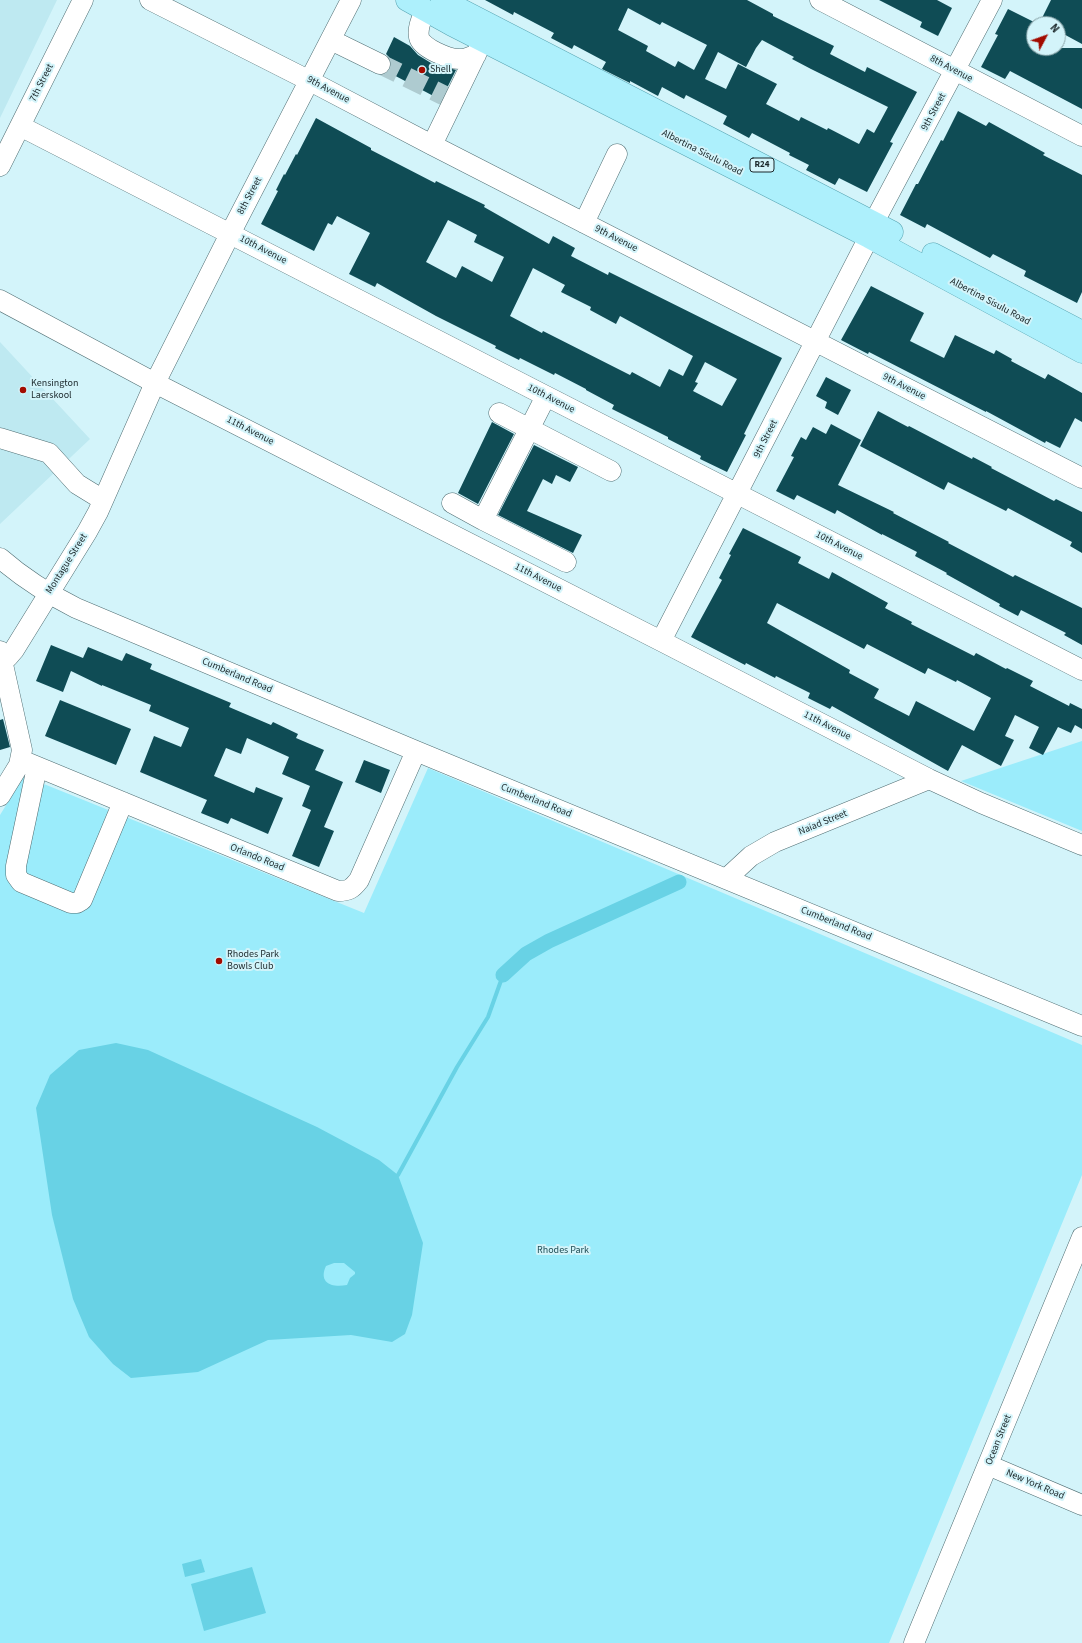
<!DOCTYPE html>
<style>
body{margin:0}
#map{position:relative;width:1082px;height:1643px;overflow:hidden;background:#d3f4fa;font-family:"Source Sans 3",sans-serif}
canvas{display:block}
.north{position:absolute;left:1026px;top:16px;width:40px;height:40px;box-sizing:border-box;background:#d3f4fa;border:1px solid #89a2a7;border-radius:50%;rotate:49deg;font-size:11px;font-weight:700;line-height:16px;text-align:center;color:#1b272a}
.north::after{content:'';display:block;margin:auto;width:14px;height:18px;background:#a20b00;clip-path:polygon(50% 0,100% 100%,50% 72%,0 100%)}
</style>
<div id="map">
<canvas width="1082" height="1643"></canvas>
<div class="north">N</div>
</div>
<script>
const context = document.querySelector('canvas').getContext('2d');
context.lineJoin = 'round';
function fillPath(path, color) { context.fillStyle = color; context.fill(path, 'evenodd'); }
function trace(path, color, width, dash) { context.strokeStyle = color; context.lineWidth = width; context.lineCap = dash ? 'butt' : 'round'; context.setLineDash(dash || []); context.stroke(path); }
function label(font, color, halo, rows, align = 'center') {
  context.font = font + ' "Source Sans 3",sans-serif'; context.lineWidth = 4; context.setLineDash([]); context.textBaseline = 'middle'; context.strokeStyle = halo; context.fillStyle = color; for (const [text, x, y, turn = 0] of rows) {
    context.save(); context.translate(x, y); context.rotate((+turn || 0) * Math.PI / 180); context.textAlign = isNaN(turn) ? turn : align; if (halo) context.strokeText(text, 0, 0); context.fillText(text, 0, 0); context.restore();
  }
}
const built = new Path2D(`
 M0 0H57L0 118Z
 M0 342 90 439 0 524Z`);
const green = new Path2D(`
 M1082 741V831L961 781Z
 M428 768 1082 1045V1175L889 1643H0V815L24 776 364 913Z`);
const water = new Path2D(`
 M116 1043 148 1050 317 1127 379 1160 398 1175 423 1243 412 1315 405 1334 392 1342 351 1335 268 1340 198 1372 131 1378 113 1364 89 1337 73 1299 52 1215 36 1108 50 1075 79 1050ZM334 1263H344L355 1272V1274L350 1278 347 1285C332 1288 318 1283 326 1266Z
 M201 1559 205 1572 185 1577 182 1564Z
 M252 1567 266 1613 204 1631 191 1584Z`);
const stream = new Path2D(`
 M398 1175 457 1067 488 1017 503 975`);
const canal = new Path2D(`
 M503 975 526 954 549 941 679 882`);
const building = new Path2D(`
 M485 0H747L773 14V16L834 46 830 54 865 72 867 67 917 92 890 142 893 143 867 192 839 178 835 185 806 170 809 165 789 155 790 153 752 133 749 138 723 124 727 116 686 95 684 99 662 87 658 96 630 81V83L602 69 606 62 574 45 572 49 551 38 554 33 514 12 513 15ZM628 8 660 25 662 22 707 45 694 70 678 61 675 67 646 51 648 46 618 30ZM762 40 794 57 792 59 811 69 888 107 874 133 867 129 859 144 828 128 827 130 801 117 799 121 766 104 777 84 738 64 726 89 705 79 718 52 746 67 756 48Z
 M879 0H937L952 8 938 36 920 27 922 22Z
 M1051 0H1082V44L1058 31V24H1039Z
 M1008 9 1034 22V48H1082V109L1010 71 1005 79 981 67 998 35 995 34Z
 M394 37 410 46 418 55 431 63 456 70 441 100 388 72 390 69 391 63 389 57 386 54Z
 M958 111 986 126 989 122 1045 153 1043 155 1082 175V292L1077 303 1024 276 1026 271 993 254 990 258 927 224 925 228 900 215 916 184H918L941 140 943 141Z
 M316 118 371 148V150L435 183 436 181 485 205 484 207 549 244 553 236 575 248 571 256 608 275 609 272 782 358 744 434 746 435 727 472 700 459 701 456 668 439V437L612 409 614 405 586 390V389L555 373 554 375 520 358 519 360 495 348 496 346 436 316 377 283 375 287 349 274 370 233 337 216 332 225 328 223 314 251 261 224 278 191 276 190 284 174 285 175 296 154 297 155ZM448 220 477 235 474 242 504 257 492 282 462 266 456 278 426 262ZM533 268 565 285 561 292 591 307 590 310 616 324 620 316 693 356 683 376 669 369 660 387 632 372 630 375 543 331 542 333 510 316ZM705 362 737 379 722 406 693 391 698 383 695 382Z
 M871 286 924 313 910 341 944 358 955 335 994 354 996 350 1012 359 1011 361 1045 379 1048 374 1082 393V422L1075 418 1060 448 1046 441 1045 443 986 411V412L869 352 868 354 841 340Z
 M826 377 851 390 838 415 825 408 827 402 816 396Z
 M878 411 908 427 909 426 972 459 973 457 992 467 991 468 1054 501 1056 499 1082 512V553L1070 546 1072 542 1008 508 1006 511 948 482 944 490 860 446Z
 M492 422 514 434 478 504 458 493Z
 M831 424 861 440 838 485 894 512 893 513 949 542 948 543 1013 577 1015 575 1082 608V645L1064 635 1066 633 1021 610 1018 616 999 606 1000 604 946 574 947 573 915 556 917 552 882 534V535L837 510 835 514 797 495 794 500 776 491 794 457 791 456 801 437 806 440 813 427 826 434Z
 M534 445 578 467 570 482 556 475 552 484 543 479 527 511 582 535 573 553 498 515Z
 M743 528 801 557 798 563 829 579 832 572 888 603 885 608 912 622 911 624 974 656 976 653 1006 669 1007 668 1033 681 1030 686 1069 706 1070 703 1082 709V729L1075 725 1071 733 1058 727 1043 755 1029 748 1039 727 1015 715 1005 736 1014 740 1001 766 962 745 948 771 832 706 830 709 808 698 810 693 776 676 775 678 746 663 745 665 691 637 722 580 719 578 731 555 729 554ZM777 603 864 649 867 644 925 674 928 668 956 682 957 680 991 698 974 731 916 701 909 716 874 698 879 689 849 673 850 670 767 623Z
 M51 645 83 658 88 647 122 661 126 653 152 664 150 669 231 703 229 707 271 725 273 722 298 734 296 738 324 750 315 770 343 782 324 827 334 831 319 867 292 856 311 810 302 806 310 786 282 774 289 757 247 738 241 754 226 748 214 776 254 793 256 787 283 798 268 834 231 818 228 824 201 813 207 800 140 772 154 736 181 747 189 728 149 711 151 705 102 685V686L71 671 63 692 36 681Z
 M60 700 131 729 116 765 45 736Z
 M3 719 10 747 0 750V720Z
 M364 760 390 770 381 793 355 782Z`);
const minorTunnel = new Path2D(`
 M380 64 449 98`);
const minor = new Path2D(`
 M150 0 310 81 432 145 1082 478
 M820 0 1082 136
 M425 10C422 18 417 28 419 37 421 48 450 60 461 59 466 59 471 56 476 55
 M331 40 380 64
 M20 126 546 396 1082 670
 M432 145 483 40
 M0 166 83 0
 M874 222 992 0
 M584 223 617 154
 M0 300 155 383 661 641 929 779 981 803 1082 845
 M499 413 611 471
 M0 438 49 453 77 484 103 500
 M452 503 483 520 546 396
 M483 520 566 562
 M0 558C24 579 48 594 76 608L416 751 1082 1026
 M661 641 869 237
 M0 651 22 750 19 765 0 796
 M0 663 8 657 14 650 87 532 98 512 155 383 230 234 351 0
 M21 760 338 891C349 891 352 889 359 880L416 751
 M37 767 16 866V875L21 882 71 903H77L82 900 123 802
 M726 879 751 856 775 842 929 779
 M988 1465 1082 1505
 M914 1643 1082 1237`);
const major = new Path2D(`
 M407 0 452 25 869 237 1082 352
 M442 0 892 232
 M933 254 1082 332`);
const markers = [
 [422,70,4,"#a20b00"],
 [23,390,4,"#a20b00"],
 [219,961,4,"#a20b00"]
];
const shields = [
 [762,165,24]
];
const shieldNames = [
 ["R24",762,165]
];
const streetNames = [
 ["8th Avenue",951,69,28],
 ["7th Street",42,83,-63],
 ["9th Avenue",328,90,28],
 ["9th Street",934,112,-62],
 ["Albertina Sisulu Road",702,153,27],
 ["8th Street",250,196,-62],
 ["9th Avenue",616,239,27],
 ["10th Avenue",263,250,27],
 ["Albertina Sisulu Road",990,302,28],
 ["9th Avenue",904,387,27],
 ["10th Avenue",551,399,27],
 ["11th Avenue",250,431,27],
 ["9th Street",766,439,-63],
 ["10th Avenue",839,546,27],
 ["Montague Street",67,564,-58],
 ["11th Avenue",538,578,27],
 ["Cumberland Road",237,676,23],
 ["11th Avenue",827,726,27],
 ["Cumberland Road",536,801,22],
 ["Naiad Street",823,823,-22],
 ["Orlando Road",257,858,22],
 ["Cumberland Road",836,924,22],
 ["Ocean Street",999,1440,-68],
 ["New York Road",1035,1485,23]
];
const poiNames = [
 ["Shell",430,70],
 ["Kensington",31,384],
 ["Laerskool",31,396],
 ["Rhodes Park",227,955],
 ["Bowls Club",227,967]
];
const parkNames = [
 ["Rhodes Park",563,1251]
];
fillPath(built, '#bee9f1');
fillPath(green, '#9becfb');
fillPath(water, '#68d2e5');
trace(stream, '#68d2e5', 4);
trace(canal, '#68d2e5', 15);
fillPath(building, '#0f4c55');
trace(minorTunnel, '#aecbd0', 20, [20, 10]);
trace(minor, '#506e73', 21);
trace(major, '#56a3b1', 23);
trace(minor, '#fff', 20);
trace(major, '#adf0fc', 22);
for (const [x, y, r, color] of markers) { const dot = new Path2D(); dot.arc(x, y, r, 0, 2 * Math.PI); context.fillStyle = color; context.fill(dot); trace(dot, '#d3f4fa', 1.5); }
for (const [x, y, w] of shields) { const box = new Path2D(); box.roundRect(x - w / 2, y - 7, w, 14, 3); context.fillStyle = '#d3f4fa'; context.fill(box); trace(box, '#1b272a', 1); }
label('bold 9px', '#1b272a', null, shieldNames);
label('10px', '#1b272a', '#d3f4fa', streetNames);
label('10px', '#1b272a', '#d3f4fa', poiNames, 'left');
label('10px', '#1d4c54', '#d3f4fa', parkNames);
</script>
